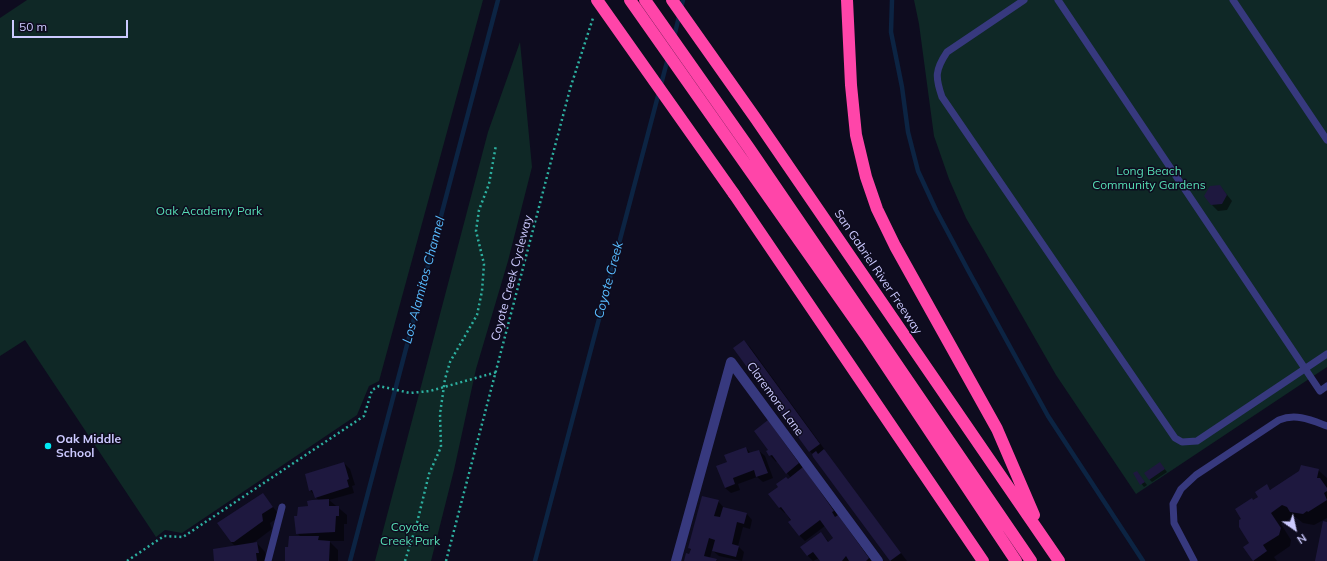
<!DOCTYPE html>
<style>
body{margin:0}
#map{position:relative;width:1327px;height:561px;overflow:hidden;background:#0e0c1f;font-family:Mulish,sans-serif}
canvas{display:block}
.north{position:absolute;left:1275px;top:509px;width:40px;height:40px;-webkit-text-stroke:3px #0e0c1f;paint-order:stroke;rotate:146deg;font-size:11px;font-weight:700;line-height:16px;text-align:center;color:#cccaff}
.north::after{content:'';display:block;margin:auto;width:14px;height:18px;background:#cccaff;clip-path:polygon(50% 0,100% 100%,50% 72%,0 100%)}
.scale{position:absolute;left:12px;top:20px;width:116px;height:18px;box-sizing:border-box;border:2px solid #cccaff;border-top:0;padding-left:5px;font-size:12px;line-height:14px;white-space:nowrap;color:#cccaff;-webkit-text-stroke:3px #0e0c1f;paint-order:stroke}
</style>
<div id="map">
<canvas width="1327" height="561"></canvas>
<div class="north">N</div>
<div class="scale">50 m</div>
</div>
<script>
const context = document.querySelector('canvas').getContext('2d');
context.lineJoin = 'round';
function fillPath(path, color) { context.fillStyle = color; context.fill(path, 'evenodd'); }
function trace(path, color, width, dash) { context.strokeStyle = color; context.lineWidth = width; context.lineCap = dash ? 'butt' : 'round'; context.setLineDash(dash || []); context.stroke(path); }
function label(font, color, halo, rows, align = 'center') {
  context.font = font + ' Mulish,sans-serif'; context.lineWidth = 3; context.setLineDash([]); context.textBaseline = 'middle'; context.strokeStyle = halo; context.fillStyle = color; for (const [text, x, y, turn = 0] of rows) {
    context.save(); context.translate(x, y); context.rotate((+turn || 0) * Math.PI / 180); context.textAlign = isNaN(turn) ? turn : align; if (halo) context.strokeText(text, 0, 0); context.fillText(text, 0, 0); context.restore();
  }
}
const green = new Path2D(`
 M27 0H483L379 381 369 386 357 415 182 533 165 530 156 537 25 340 0 356V18Z
 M914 0H1327V367L1136 494 1056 375 966 218 949 179 934 136 919 24Z
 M520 42 532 167 508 261 476 369 454 470 431 561H375L488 132Z`);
const shadow = new Path2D(`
 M1220 186 1232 201 1227 210 1218 211 1212 205Z
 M744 341 750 347 825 450 824 451 907 561H891L810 451Z
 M773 427 809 474 872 561H821L819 558 813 561 808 556 802 547 821 533 829 542 834 538 825 526 805 541 799 535 786 513H785L779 508 788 481 791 478 777 461 776 462 767 452 769 450Z
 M746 448 751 453 759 451 765 456 773 478 763 482 757 477 738 484 740 490 731 493 725 488 728 462Z
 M344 463 350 469 355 485 352 486 354 493 329 500 347 515V524H344V541H329L338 550V561H286L289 548 301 537 297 533 298 509 309 507 319 501 310 490Z
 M1160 463 1167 472 1152 482 1149 479Z
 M1318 470 1327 478V518L1314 525 1303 523 1294 516 1281 524 1291 540 1290 546 1274 557 1277 561H1254L1251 543 1253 501 1259 497 1266 486 1271 490Z
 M1137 472 1147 485 1144 487 1134 474Z
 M263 494 280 516 270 523 272 529 252 544 257 543 265 552 267 561H215L236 547 231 542Z
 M718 501 724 508 747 514 752 520 750 529 743 527 738 546 744 552 742 561 719 556 712 550 710 558 718 561H685L691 550 689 548Z`);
const stream = new Path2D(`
 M892 0 891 32 902 87 908 132 918 171 936 210 969 272 1048 416 1143 561
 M674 37 683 0
 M350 561 498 0
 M535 561 668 58`);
const building = new Path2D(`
 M1220 185 1227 195 1222 204 1211 205 1204 196 1210 186Z
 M744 340 820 444 809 452 733 348Z
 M768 420 799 463 786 474 772 455 769 456 766 451 768 450 754 431Z
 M746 447 748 453 759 450 768 473 756 477 754 470 733 478 735 484 725 488 716 466 727 462 724 455Z
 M824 449 901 553 890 561 813 457 812 454 816 451 818 454Z
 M344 462 349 479 347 480 349 487 315 498 312 490 309 491 305 474Z
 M1160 462 1165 469 1149 480 1144 473Z
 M1301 465 1319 469 1317 478H1320L1327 488V491L1324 493 1327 500 1308 512 1307 511 1303 514 1290 512 1287 507 1282 505 1271 513 1281 528 1279 535 1263 545 1267 551 1253 561 1243 547 1249 543 1239 527V520L1241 519 1235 509 1252 498 1253 500 1258 497 1255 492 1267 484 1270 490 1299 471Z
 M803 467 834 511 832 512 835 517 838 515 869 558 866 561H849L846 556 842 561H820L813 552 807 556 800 547 821 532 828 542 833 538 820 520 799 536 788 522 791 520 781 507 779 508 768 494 778 487 776 484 786 477 788 479Z
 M1137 471 1145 482 1140 485 1133 473Z
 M263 493 273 507 262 514 263 521 234 542H231L217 523Z
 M702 496 719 500 714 516 720 517 723 507 747 513 744 524 737 522 732 544 739 546 736 557 712 551 715 540 709 538 704 556 717 559 716 561H684L686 553 689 554 691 549 688 548Z
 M329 499V506H339V516H336L335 532 296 534 294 516H297L298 507 308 506 307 501 312 500Z
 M1323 521 1327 522V561H1315Z
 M289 536H319L318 540 330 541 329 561H285V547H288Z
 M257 542 259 553H256L257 561H214L213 549Z`);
const path = new Path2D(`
 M127 561 164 536 183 537 364 416 372 390 379 386 410 393 430 391 497 372
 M405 561 417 523 429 474 441 447 440 414 445 379 450 362 477 315 482 291 484 264 476 231 479 210 489 184 496 145
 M446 561 570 89 593 18`);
const service = new Path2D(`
 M1024 0 947 52C935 70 935 77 942 97L1175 438 1182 442 1197 441 1327 354
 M1058 0 1320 391 1327 386
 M1233 0 1327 140
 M268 561 282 507
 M1194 561 1174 523 1173 504 1181 489 1196 475 1279 420C1296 413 1311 420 1327 426`);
const minor = new Path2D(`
 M676 561 731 362 878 561`);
const motorway = new Path2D(`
 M630 0 867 337 1016 561
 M645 0 749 148 1031 561
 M672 0 756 119 1059 561
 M847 0 851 85 856 135 866 177 877 209 895 246 997 429 1034 515
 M734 194 983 561`);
const motorwayBridge = new Path2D(`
 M597 0 734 194`);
const markers = [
 [48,446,4,"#00ebf4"]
];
const parkNames = [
 ["Long Beach",1149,171],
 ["Community Gardens",1149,185],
 ["Oak Academy Park",209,211],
 ["Coyote",410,527],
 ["Creek Park",410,541]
];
const streetNames = [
 ["San Gabriel River Freeway",878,272,56],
 ["Coyote Creek Cycleway",512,278,-75],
 ["Claremore Lane",775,399,54]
];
const poiNames = [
 ["Oak Middle",56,439],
 ["School",56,453]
];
const waterNames = [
 ["Los Alamitos Channel",424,280,-75],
 ["Coyote Creek",609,280,-75]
];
fillPath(green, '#0f2826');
fillPath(shadow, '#0007');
trace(stream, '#0c2443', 4.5);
fillPath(building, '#1e183f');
trace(path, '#2db0a0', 2.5, [2, 3]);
trace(service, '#37397e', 7);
trace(minor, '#37397e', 10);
trace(motorway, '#ff45a9', 12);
trace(motorwayBridge, '#ff45a9', 12);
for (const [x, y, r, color] of markers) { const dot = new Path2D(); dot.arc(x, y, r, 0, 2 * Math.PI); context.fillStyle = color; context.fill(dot); trace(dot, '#0e0c1f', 1.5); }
label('12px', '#56deb4', '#0e0c1f', parkNames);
label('12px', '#cccaff', '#0e0c1f', streetNames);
label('bold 12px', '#cccaff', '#0e0c1f', poiNames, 'left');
label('italic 13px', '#58bcff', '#0e0c1f', waterNames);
</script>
